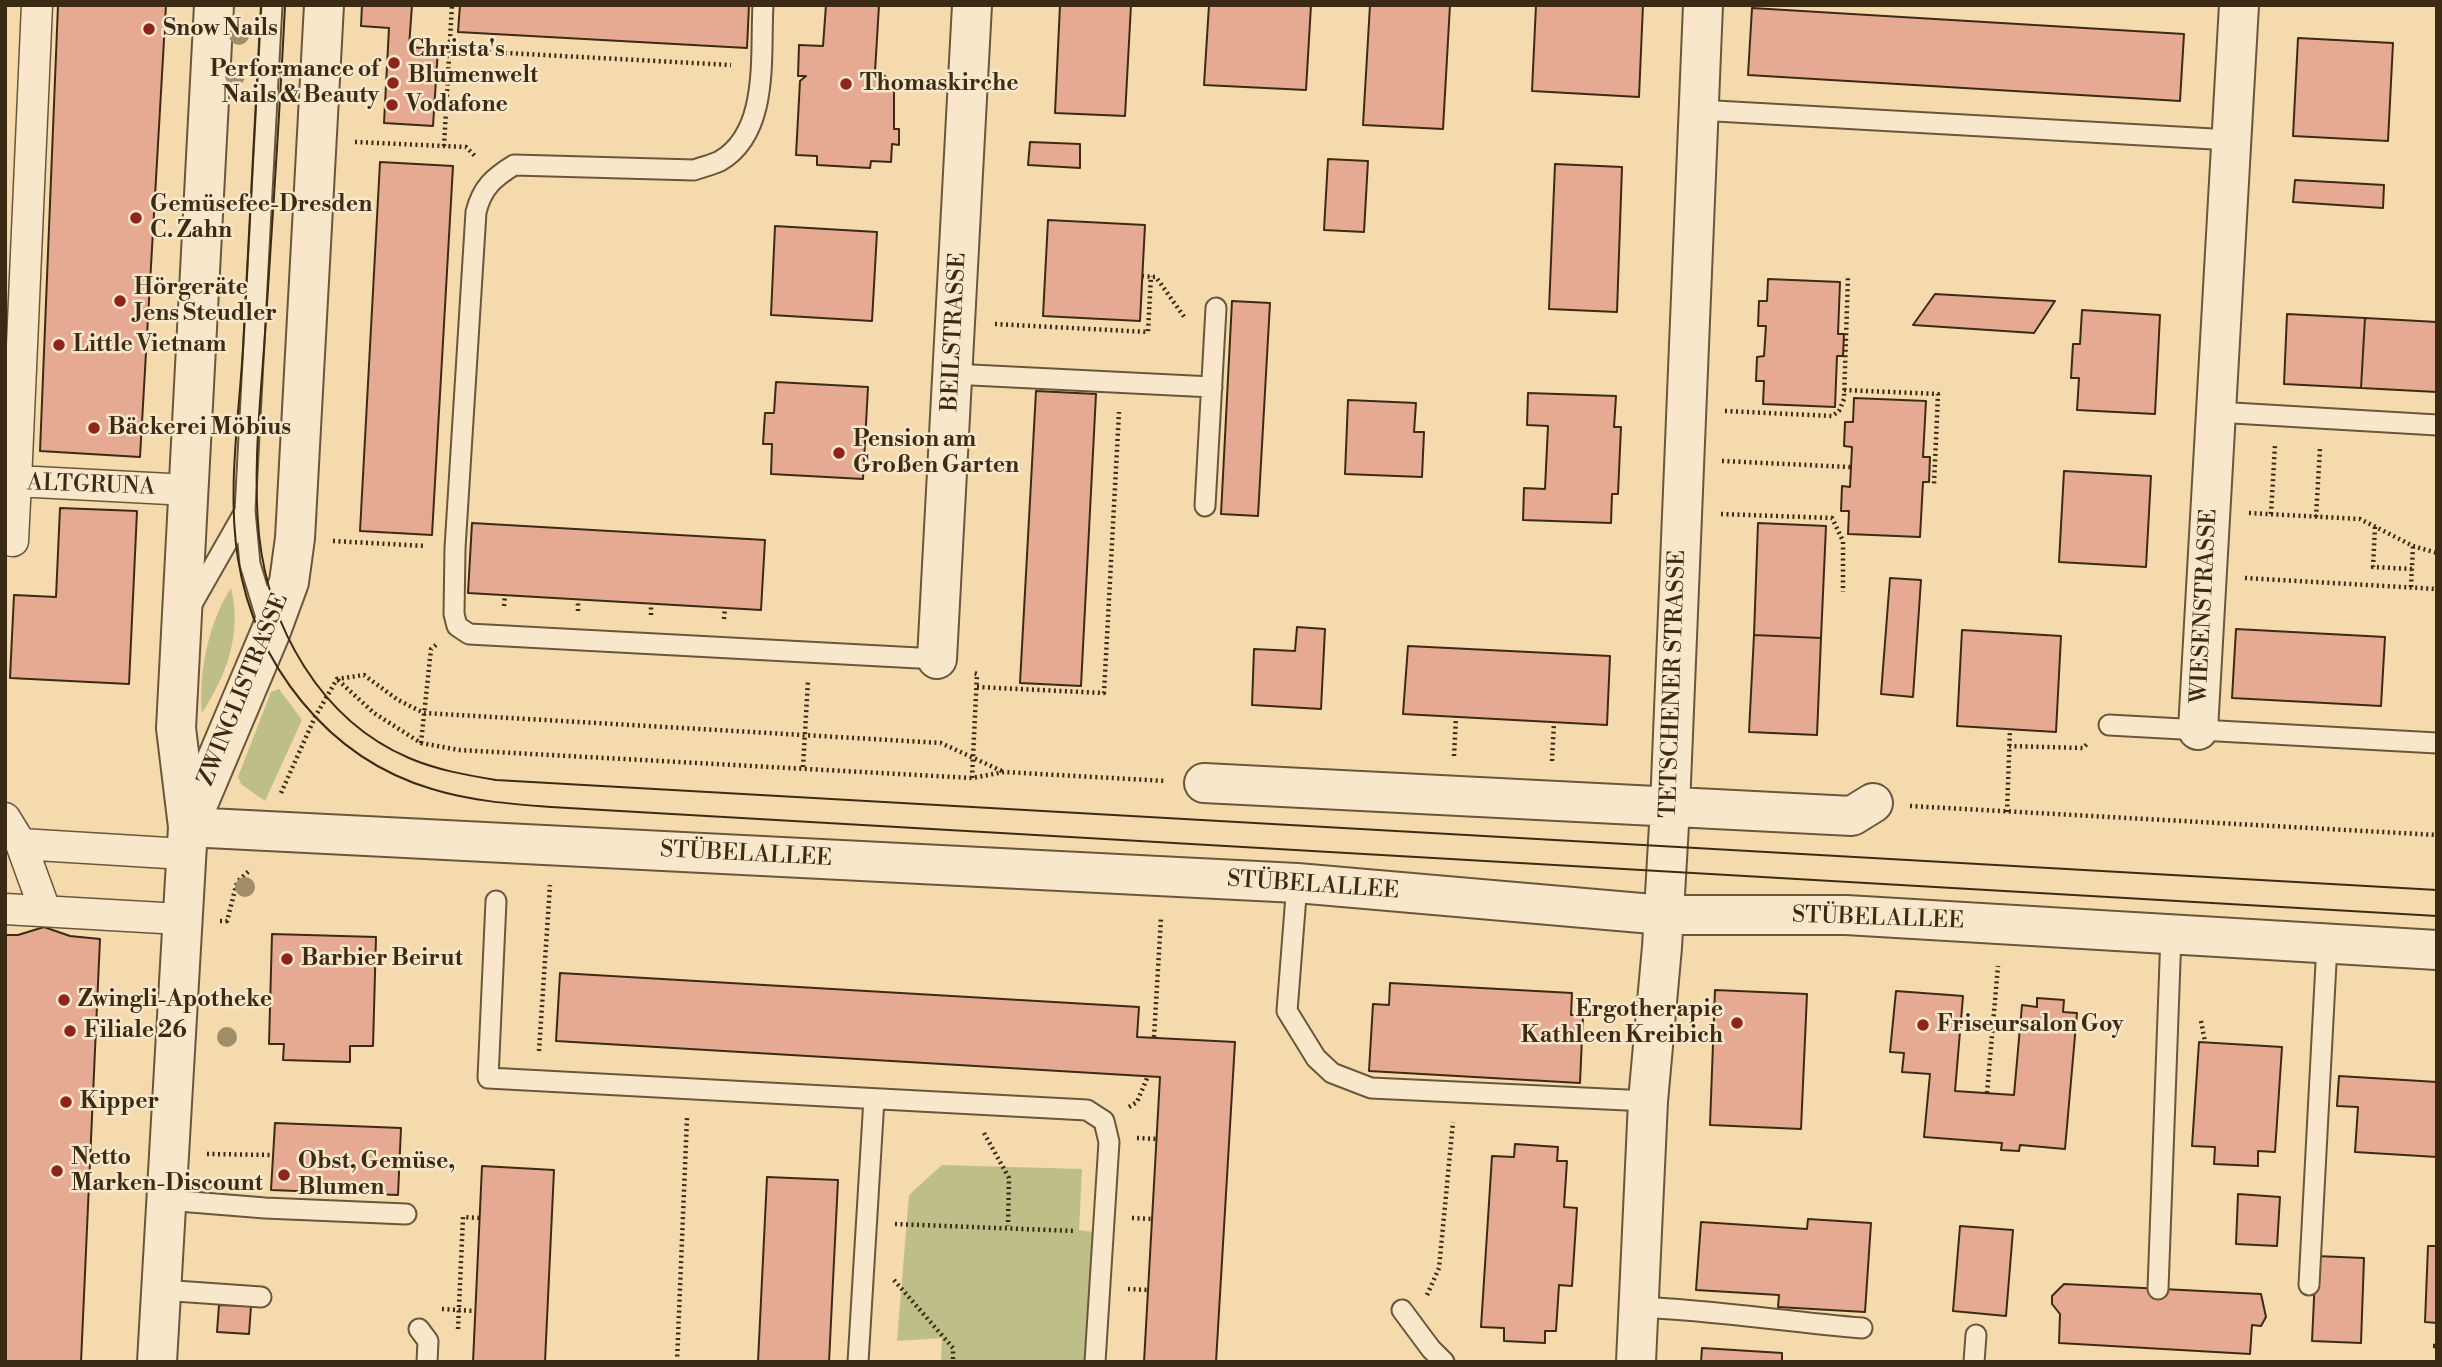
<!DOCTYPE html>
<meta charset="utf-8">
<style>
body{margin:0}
#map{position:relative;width:2442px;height:1367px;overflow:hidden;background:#f4daad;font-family:"Libre Bodoni",serif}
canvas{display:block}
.frame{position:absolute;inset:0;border:7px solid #3c2b14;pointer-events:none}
</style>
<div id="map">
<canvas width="2442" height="1367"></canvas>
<div class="frame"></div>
</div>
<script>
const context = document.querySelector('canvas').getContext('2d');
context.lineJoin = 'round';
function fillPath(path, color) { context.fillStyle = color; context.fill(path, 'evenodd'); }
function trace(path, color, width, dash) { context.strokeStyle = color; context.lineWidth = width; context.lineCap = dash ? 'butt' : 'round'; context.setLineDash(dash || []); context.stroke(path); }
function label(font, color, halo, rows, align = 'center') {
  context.font = font + ' "Libre Bodoni",serif'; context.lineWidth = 5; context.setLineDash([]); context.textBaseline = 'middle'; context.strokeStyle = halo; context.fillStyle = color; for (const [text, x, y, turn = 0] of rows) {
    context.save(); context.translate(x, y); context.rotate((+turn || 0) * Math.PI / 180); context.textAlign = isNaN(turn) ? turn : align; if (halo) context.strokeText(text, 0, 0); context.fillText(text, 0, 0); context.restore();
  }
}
const green = new Path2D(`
 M231 588C242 634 227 674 202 713 198 674 209 621 231 588Z
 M279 689 302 720 265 801 241 784 238 777 271 692Z
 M942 1165 1082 1169 1079 1230 1093 1232 1087 1362H941L942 1338 897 1341 909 1195Z`);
const building = new Path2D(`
 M58 5H166L140 457 40 451Z
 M362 5H412L409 47 438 49 433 126 384 123 389 28 361 26Z
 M460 5H749L747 48 458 32Z
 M826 5H879L875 72H881L894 86V129H899V145L892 144 891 162 871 161 870 168 817 165V156L796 155 800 81 806 76H798L799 45 823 46Z
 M1060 5H1131L1125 116 1055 113Z
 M1209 5H1311L1306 90 1204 85Z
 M1370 5H1450L1443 129 1363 125Z
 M1536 5H1643L1639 97 1532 91Z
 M1752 8 2184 34 2180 101 1748 75Z
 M2298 38 2393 43 2388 141 2293 136Z
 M1030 142 1080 144V168L1028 165Z
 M1328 159 1368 161 1364 232 1324 230Z
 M380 162 453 166 432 535 360 531Z
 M1555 164 1622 167 1617 312 1549 309Z
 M2295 180 2384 185 2383 208 2293 202Z
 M1048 220 1145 225 1140 321 1043 316Z
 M775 226 877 232 872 321 771 315Z
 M1768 279 1840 282 1838 334H1844L1843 356H1837L1835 407 1763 404 1764 381H1756L1757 357 1764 356 1766 326H1758L1759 301H1767Z
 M1935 294 2055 301 2034 333 1913 325Z
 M1232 301 1270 303 1258 516 1221 514Z
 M2082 310 2160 315 2155 414 2077 410 2079 378H2071L2073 344H2080Z
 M2287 314 2365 318 2361 388 2284 384Z
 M2365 318 2437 322V392L2361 388Z
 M776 382 868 387 863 479 771 474 772 444H763L765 413H774Z
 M1036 391 1096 394 1081 686 1020 683Z
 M1528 393 1616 396 1614 427H1621L1618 494H1612L1611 523 1523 520 1524 488 1545 489 1548 426 1527 425Z
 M1854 398 1926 401 1923 457H1930L1929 482H1923L1920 537 1848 534 1849 511H1841L1842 486 1850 487 1852 447 1844 446 1845 422H1853Z
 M1348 400 1416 403 1414 432H1424L1422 477 1345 474Z
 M2064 471 2151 476 2146 567 2059 562Z
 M60 508 137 511 129 684 10 678 14 595 56 597Z
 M472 523 765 540 761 610 468 593Z
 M1758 523 1826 526 1821 638 1754 635Z
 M1890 578 1921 580 1913 697 1881 694Z
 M1297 627 1325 629 1321 709 1252 705 1254 649 1295 651Z
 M2236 629 2385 637 2381 706 2232 698Z
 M1962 630 2061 636 2056 732 1957 726Z
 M1754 635 1821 638 1817 735 1749 732Z
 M1408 646 1610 656 1607 725 1403 714Z
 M44 927 70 936 100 939 81 1362H5V935H18Z
 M272 934 376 937 373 1046H350V1062L283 1060 284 1044H269Z
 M560 973 1139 1007 1137 1037 1235 1042 1216 1362H1144L1160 1077 556 1041Z
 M1390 983 1572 993 1571 1015H1583L1580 1083 1369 1071 1373 1004 1389 1005Z
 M1715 990 1807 994 1801 1129 1710 1125Z
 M1896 991 1963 996 1955 1091 2014 1095 2022 1005 2037 1007V998L2064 1000 2063 1012 2077 1013 2065 1149 2020 1145 2019 1151 2001 1150 2002 1143 1924 1137 1930 1074 1902 1072 1904 1053 1890 1052Z
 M2199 1042 2282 1047 2275 1152 2258 1151V1166L2214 1164 2215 1147 2192 1146Z
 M2339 1076 2437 1082V1157L2355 1152 2358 1107 2337 1106Z
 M275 1123 401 1128 398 1195 271 1190Z
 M1515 1144 1558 1147 1557 1161H1567L1564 1207 1577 1208 1572 1286 1559 1285 1556 1331H1545V1343L1504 1341V1328L1481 1327 1492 1156 1514 1157Z
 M482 1166 554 1170 545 1362H473Z
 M767 1177 838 1180 829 1362H758Z
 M2238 1194 2280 1197 2277 1246 2236 1244Z
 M1808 1219 1871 1223 1865 1312 1778 1307 1779 1295 1696 1290 1701 1222 1807 1229Z
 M1960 1226 2013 1230 2006 1316 1953 1311Z
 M2428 1246H2437V1323L2425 1322Z
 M2316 1256 2364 1258 2361 1343 2312 1341Z
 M2064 1284 2261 1294 2266 1317 2261 1326 2252 1325 2250 1354 2059 1343 2060 1314 2052 1304V1296Z
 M219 1305 251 1306 249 1334 217 1332Z
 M1702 1348 1782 1353V1362H1701Z`);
const path = new Path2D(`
 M450 50 731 65
 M355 142 466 147 475 156
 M444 146 452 5
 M1142 276 1156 277 1185 318
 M995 324 1148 332 1151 276
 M1844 390 1938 394 1934 484
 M1725 411 1832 416 1839 411 1844 399 1848 276
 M1722 461 1850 467
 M2249 513 2360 519 2413 546 2437 553
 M1721 514 1832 518 1843 541V592
 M2271 514 2275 445
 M2316 517 2320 448
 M2375 527 2373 567 2412 569
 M333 541 426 546
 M2245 578 2437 589
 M2411 587 2413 546
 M504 606 505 595
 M578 611V600
 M651 615V604
 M724 619 725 608
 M338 680 374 713 421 743 459 750 972 778 1004 772 1166 781
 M977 687 1104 693 1119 412
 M421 743 431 649 436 645
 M2009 746 2083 748 2087 744
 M1454 756 1456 716
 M1552 761 1554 722
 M803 767 808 681
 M972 778 977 674 974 673
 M281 793 315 717 337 679 364 675 398 700 424 713 941 743 1004 772
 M1910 806 2437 835
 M2007 812 2010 729
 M220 921H227L237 882 250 870
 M2201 1021 2205 1042
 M1154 1037 1161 918
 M539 1051 550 885
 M1987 1093 1998 966
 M1129 1107 1137 1102 1148 1076
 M984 1133 1009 1178 1008 1226
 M1137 1138 1157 1139
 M207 1154 273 1155
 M1132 1218 1152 1219
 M895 1224 1075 1231
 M894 1280 953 1348V1362
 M1128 1289 1148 1290
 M1427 1295 1439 1268 1453 1122
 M442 1309 475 1311
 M458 1329 463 1217 480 1218
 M2433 1346H2437
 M677 1362 687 1118`);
const service = new Path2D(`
 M763 5C760 55 770 132 720 161 712 165 702 167 694 170L514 165C493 178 482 188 476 212L455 548 454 614 457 626 469 634 937 659
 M1698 110 2231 140
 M952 374 1212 387
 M2216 412 2437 425
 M1205 506 1216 308
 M192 604 245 511
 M269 627 250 564 245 511 272 5
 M2109 725 2437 743
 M1297 883 1287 1011 1316 1058 1332 1073 1371 1088 1648 1101
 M496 901 488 1078 1087 1110 1104 1121 1109 1142 1095 1362
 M166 1200 265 1208 406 1214
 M2309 1285 2327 944
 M2158 1289 2171 934
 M161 1290 261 1297
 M1638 1307C1714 1310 1787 1322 1862 1328
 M1402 1310 1431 1349 1444 1362
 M419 1329 428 1341 427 1362
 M858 1362 874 1099
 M1974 1362 1976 1335`);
const pedestrian = new Path2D(`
 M16 481 37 5
 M5 540 13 541 16 481 189 490
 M5 818 21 844 184 854
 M21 844 45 910
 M5 909 180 919`);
const minor = new Path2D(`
 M937 659 972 5
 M2198 730 2239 5
 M1204 783 1852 816 1873 803
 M1636 1362 1648 1101 1662 947 1670 807 1703 5`);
const tertiary = new Path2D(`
 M189 825 271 631 289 582 295 538 324 5
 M188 827 1297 883 1664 915H1846L2437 950
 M157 1362 188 827 176 728 214 5`);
const tram = new Path2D(`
 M261 5C255 120 248 234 243 348 239 417 227 491 238 559 255 664 327 758 432 789 471 801 511 804 551 807L2437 916
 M285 5C280 109 273 214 266 318 262 389 252 463 259 535 269 627 320 720 409 758 437 770 466 775 496 780L2437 890`);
const trees = [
 [239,35],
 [235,76],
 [245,887],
 [227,1037]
];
const markers = [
 [149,29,7,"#8f2418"],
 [394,63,7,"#8f2418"],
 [393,83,7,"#8f2418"],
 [846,84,7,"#8f2418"],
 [392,105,7,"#8f2418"],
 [136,218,7,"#8f2418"],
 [120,301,7,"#8f2418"],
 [59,345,7,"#8f2418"],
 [94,428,7,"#8f2418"],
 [839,453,7,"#8f2418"],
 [287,959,7,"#8f2418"],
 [64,1000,7,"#8f2418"],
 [1737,1023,7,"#8f2418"],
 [1923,1025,7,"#8f2418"],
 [70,1031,7,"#8f2418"],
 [66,1102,7,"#8f2418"],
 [57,1171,7,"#8f2418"],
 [284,1175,7,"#8f2418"]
];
const poiNames = [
 ["Snow Nails",163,29],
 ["Christa's",408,50],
 ["Blumenwelt",408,76],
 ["Performance of",379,70,"right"],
 ["Nails & Beauty",379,96,"right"],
 ["Thomaskirche",860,84],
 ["Vodafone",406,105],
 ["Gemüsefee-Dresden",150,205],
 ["C. Zahn",150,231],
 ["Hörgeräte",134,288],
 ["Jens Steudler",134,314],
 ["Little Vietnam",73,345],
 ["Bäckerei Möbius",108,428],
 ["Pension am",853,440],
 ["Großen Garten",853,466],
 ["Barbier Beirut",301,959],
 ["Zwingli-Apotheke",78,1000],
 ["Ergotherapie",1723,1010,"right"],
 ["Kathleen Kreibich",1723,1036,"right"],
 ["Friseursalon Goy",1937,1025],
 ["Filiale 26",84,1031],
 ["Kipper",80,1102],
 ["Netto",71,1158],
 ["Marken-Discount",71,1184],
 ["Obst, Gemüse,",298,1162],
 ["Blumen",298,1188]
];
const streetNames = [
 ["BEILSTRASSE",955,332,-87],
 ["ALTGRUNA",91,486,2],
 ["WIESENSTRASSE",2205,606,-87],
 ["TETSCHENER STRASSE",1674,684,-88],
 ["ZWINGLISTRASSE",244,690,-68],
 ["STÜBELALLEE",746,855,3],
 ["STÜBELALLEE",1313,886,4],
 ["STÜBELALLEE",1878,919,2]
];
fillPath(green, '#bebe88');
fillPath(building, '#e6aa93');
trace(building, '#3c2b14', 2);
trace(service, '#6a573a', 23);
trace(pedestrian, '#6a573a', 33);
trace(minor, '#6a573a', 42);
trace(tertiary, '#6a573a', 42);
trace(path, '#3c2b14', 4.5, [2, 3.5]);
trace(service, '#f8e7ca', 19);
trace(pedestrian, '#f8e7ca', 30);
trace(minor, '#f8e7ca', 38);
trace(tertiary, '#f8e7ca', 38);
trace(tram, '#3c2b14', 2);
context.fillStyle = '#a08e69';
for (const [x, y] of trees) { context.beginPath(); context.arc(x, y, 10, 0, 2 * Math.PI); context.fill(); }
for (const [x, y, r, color] of markers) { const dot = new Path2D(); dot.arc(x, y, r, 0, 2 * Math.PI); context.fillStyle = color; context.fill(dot); trace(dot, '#f8e7ca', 2.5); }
label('bold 23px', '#3c2b14', '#f8e7ca', poiNames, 'left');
label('23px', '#3c2b14', '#f8e7ca', streetNames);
</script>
